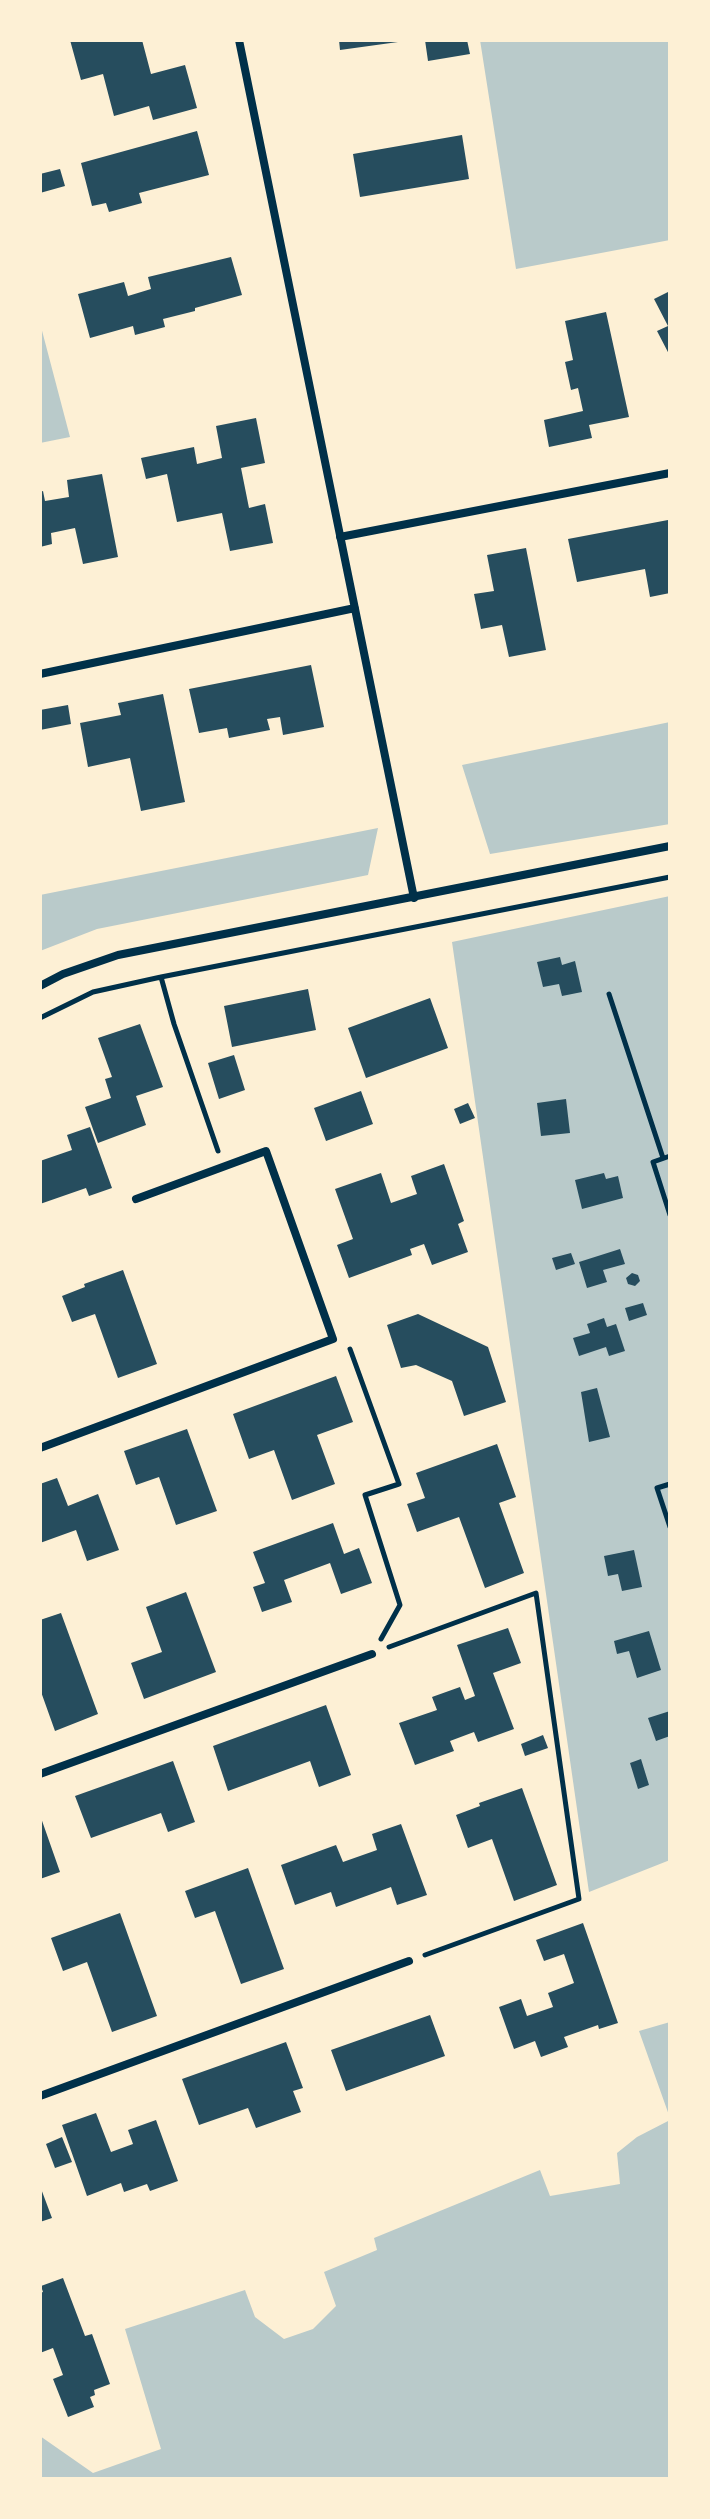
<!DOCTYPE html>
<style>
body{margin:0}
#map{position:relative;width:710px;height:2519px;overflow:hidden;background:#fdf0d5;font-family:Poppins,sans-serif}
canvas{display:block}
.frame{position:absolute;inset:0;border:42px solid #fdf0d5;pointer-events:none}
</style>
<div id="map">
<canvas width="710" height="2519"></canvas>
<div class="frame"></div>
</div>
<script>
const context = document.querySelector('canvas').getContext('2d');
context.lineJoin = 'round';
function fillPath(path, color) { context.fillStyle = color; context.fill(path, 'evenodd'); }
function trace(path, color, width, dash) { context.strokeStyle = color; context.lineWidth = width; context.lineCap = dash ? 'butt' : 'round'; context.setLineDash(dash || []); context.stroke(path); }
const green = new Path2D(`
 M480 40H670V240L516 269Z
 M40 323 70 437 40 443Z
 M670 722V824L490 854 462 765Z
 M378 828 368 875 97 929 40 951V895Z
 M670 896V1860L589 1892 452 942Z
 M670 2022V2118L639 2031Z
 M670 2120V2479H40V2436L93 2473 161 2449 125 2329 245 2290 255 2317 284 2339 313 2329 336 2306 324 2272 377 2250 374 2238 540 2170 550 2196 620 2184 617 2153 637 2137Z`);
const building = new Path2D(`
 M70 40H142L151 74 185 65 197 108 153 120 149 106 114 116 103 74 81 80Z
 M339 40H398V42L340 50Z
 M425 40H467L470 54 428 61Z
 M197 131 209 175 139 193 142 203 109 212 106 203 92 206 81 163Z
 M462 135 469 179 360 197 353 154Z
 M60 169 65 186 40 193V174Z
 M231 257 242 295 195 308V311L163 319 165 327 135 335 133 326 90 338 78 294 124 282 128 296 151 289 148 277Z
 M670 291V356L657 331 668 326 654 299Z
 M606 312 629 417 589 425 592 438 549 447 544 420 583 411 578 388 571 390 565 362 573 360 565 321Z
 M256 418 265 463 241 468 249 508 265 504 273 543 230 551 222 513 177 522 167 474 146 479 141 458 194 447 197 464 222 458 216 426Z
 M102 474 118 557 83 564 75 528 51 533 52 544 40 547V492L43 491 45 501 69 497 67 480Z
 M668 520 670 593 650 597 645 569 577 582 568 539Z
 M526 548 546 650 509 657 502 625 481 629 474 594 494 591 487 555Z
 M311 665 324 727 283 735 280 717 267 719 270 730 229 738 227 728 199 733 189 689Z
 M163 694 185 802 141 811 130 758 88 767 80 723 121 715 118 703Z
 M68 705 71 724 40 730V710Z
 M560 957 562 965 575 961 582 992 562 996 559 984 543 987 537 962Z
 M308 989 316 1030 232 1047 224 1006Z
 M430 998 448 1048 366 1078 348 1028Z
 M140 1024 163 1087 136 1096 146 1125 98 1143 85 1107 111 1098 105 1079 112 1077 98 1038Z
 M234 1055 245 1090 219 1099 208 1063Z
 M361 1091 373 1124 326 1141 314 1108Z
 M566 1099 570 1133 541 1136 537 1103Z
 M468 1103 475 1118 460 1124 454 1109Z
 M90 1127 112 1188 89 1196 86 1188 40 1204V1161L72 1150 67 1135Z
 M444 1164 464 1221 458 1224 468 1252 432 1265 424 1244 410 1249 412 1255 349 1278 337 1245 353 1239 335 1189 381 1173 391 1203 417 1194 411 1176Z
 M604 1173 606 1179 618 1176 623 1198 582 1209 575 1180Z
 M620 1249 625 1264 603 1270 607 1282 587 1288 579 1262Z
 M571 1253 575 1264 556 1270 552 1258Z
 M123 1270 157 1364 118 1378 95 1314 72 1322 62 1296 85 1287 84 1284Z
 M632 1273 638 1275 640 1281 635 1286 628 1284 626 1278Z
 M643 1303 647 1315 629 1321 625 1308Z
 M418 1314 488 1347 506 1402 464 1416 452 1381 416 1365 401 1368 387 1325Z
 M604 1318 607 1327 616 1324 625 1351 609 1356 606 1347 579 1356 573 1338 590 1333 587 1324Z
 M336 1376 353 1422 317 1435 335 1484 292 1500 274 1450 249 1459 233 1414Z
 M597 1388 610 1437 589 1442 581 1392Z
 M187 1429 217 1511 176 1525 159 1477 136 1485 124 1451Z
 M497 1444 516 1497 499 1503 524 1573 485 1588 459 1517 417 1532 407 1504 425 1498 416 1473Z
 M57 1478 68 1506 98 1494 119 1550 87 1561 76 1530 40 1543V1484Z
 M333 1523 344 1554 359 1548 372 1583 341 1594 330 1563 284 1580 292 1602 262 1612 253 1587 265 1583 253 1552Z
 M634 1550 642 1587 622 1591 618 1574 608 1576 604 1556Z
 M186 1592 216 1672 144 1699 131 1663 162 1652 146 1607Z
 M61 1613 98 1714 55 1731 40 1689V1620Z
 M508 1628 521 1663 493 1673 514 1729 478 1742 474 1732 450 1741 454 1751 415 1765 399 1723 437 1710 432 1697 460 1687 465 1700 475 1696 457 1645Z
 M649 1631 661 1670 637 1678 629 1651 617 1654 614 1641Z
 M326 1705 351 1775 319 1787 310 1761 228 1791 213 1746Z
 M670 1711V1736L656 1741 648 1718Z
 M543 1735 548 1748 525 1756 521 1744Z
 M641 1759 649 1785 638 1789 630 1763Z
 M173 1761 195 1822 168 1832 161 1813 91 1838 75 1796Z
 M522 1788 557 1885 514 1901 492 1839 468 1848 456 1815 480 1806 479 1803Z
 M40 1815 60 1872 40 1879Z
 M401 1824 427 1895 397 1905 391 1887 336 1907 331 1892 295 1905 281 1865 336 1845 343 1862 377 1850 372 1834Z
 M248 1868 284 1969 241 1984 215 1911 195 1918 185 1891Z
 M120 1913 157 2016 112 2032 87 1962 63 1971 51 1938Z
 M583 1923 618 2023 599 2029 598 2025 564 2037 568 2047 541 2057 535 2041 514 2049 499 2007 521 1999 527 2016 553 2007 548 1993 574 1983 564 1954 544 1961 536 1940Z
 M430 2015 445 2056 346 2091 331 2050Z
 M286 2042 303 2088 293 2091 301 2112 256 2128 248 2108 199 2125 182 2079Z
 M96 2113 111 2152 133 2144 128 2130 156 2120 178 2181 150 2191 147 2184 124 2192 121 2183 87 2196 62 2125Z
 M62 2137 72 2162 55 2168 46 2144Z
 M40 2186 52 2218 40 2222Z
 M63 2278 85 2336 92 2334 110 2384 94 2390 95 2395 90 2397 94 2407 68 2417 53 2379 63 2375 53 2348 40 2353V2293L43 2292 41 2286Z`);
const path = new Path2D(`
 M161 977 174 1024 218 1151
 M609 994 663 1158
 M40 1018 93 992 161 977 670 877
 M670 1156 653 1162 670 1215
 M350 1349 399 1484 365 1495 400 1605 381 1639
 M670 1484 657 1488 670 1527
 M389 1647 536 1593 579 1899 425 1955`);
const minor = new Path2D(`
 M239 40 414 898
 M340 537 670 473
 M40 674 355 608
 M40 986 63 974 118 955 670 846
 M40 1448 333 1339 266 1151 136 1199
 M40 1774 372 1654
 M40 2096 409 1961`);
fillPath(green, '#b9caca');
fillPath(building, '#264d5e');
trace(path, '#003049', 5);
trace(minor, '#003049', 8);
</script>
